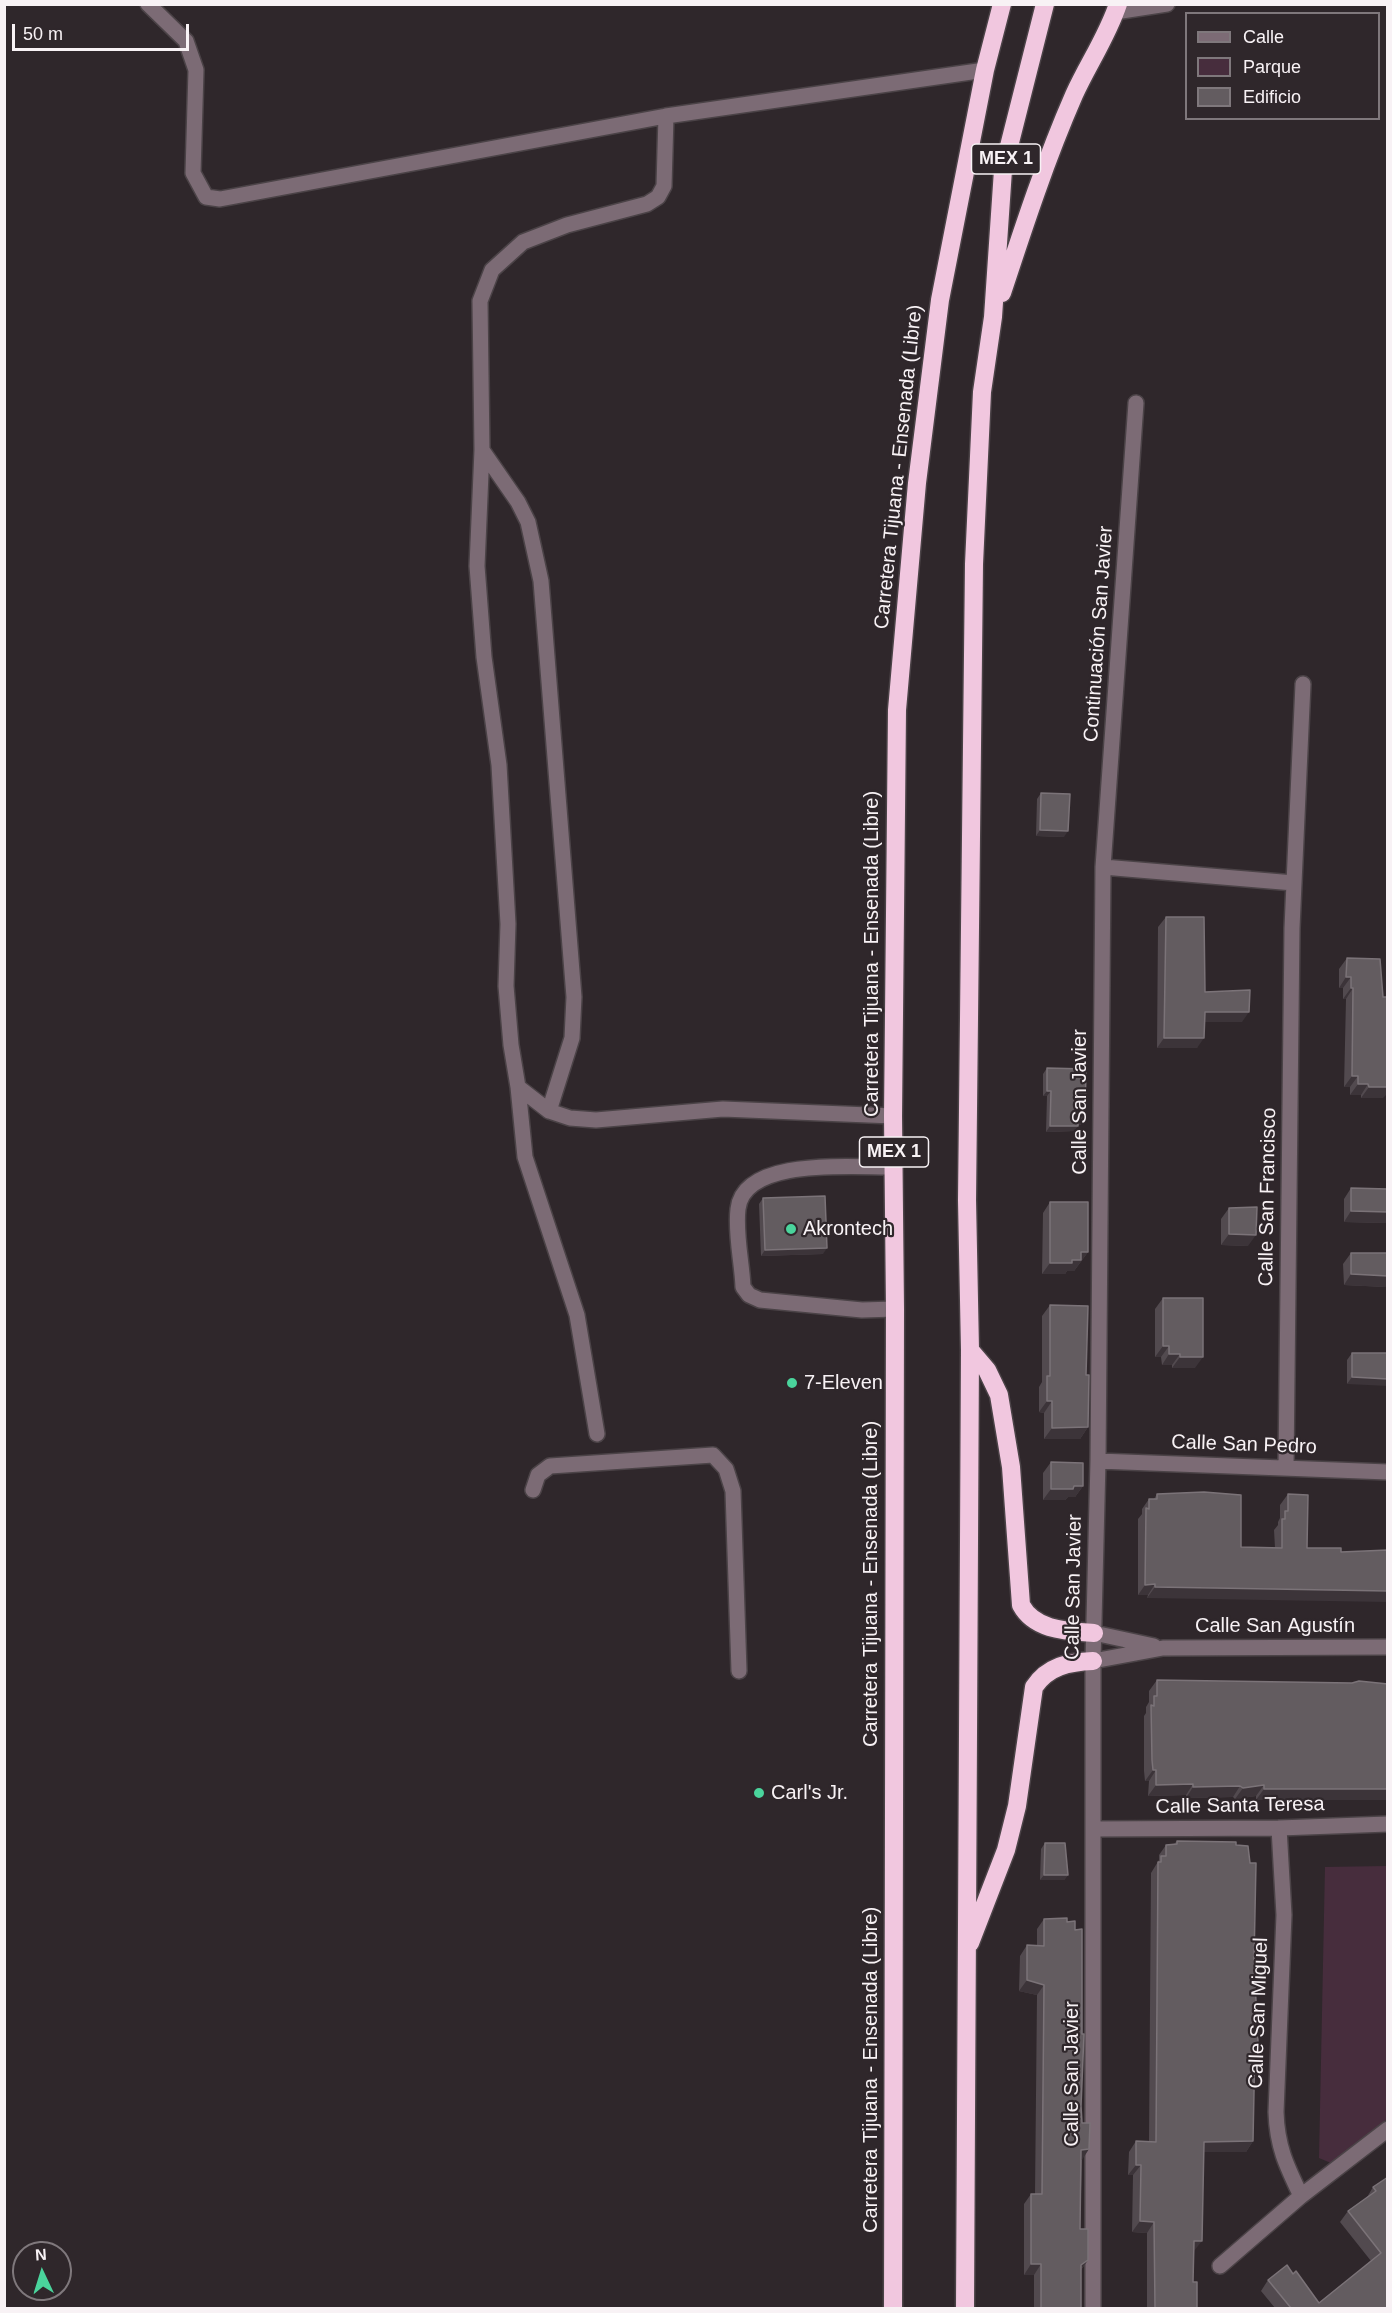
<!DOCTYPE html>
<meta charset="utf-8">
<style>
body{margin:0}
#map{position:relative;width:1392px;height:2313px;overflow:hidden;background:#2f272b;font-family:Arial,sans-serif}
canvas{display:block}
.frame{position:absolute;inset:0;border:6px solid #f8f2f5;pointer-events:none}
.legend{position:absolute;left:1185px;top:12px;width:195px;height:108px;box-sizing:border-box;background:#2f272b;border:2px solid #7f787c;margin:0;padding:8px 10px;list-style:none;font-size:18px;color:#f8f2f5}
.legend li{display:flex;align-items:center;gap:12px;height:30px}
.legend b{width:30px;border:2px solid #7f787c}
.north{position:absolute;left:12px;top:2241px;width:60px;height:60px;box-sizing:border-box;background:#2f272b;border:2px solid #7f787c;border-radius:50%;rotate:356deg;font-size:16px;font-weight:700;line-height:24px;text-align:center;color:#f8f2f5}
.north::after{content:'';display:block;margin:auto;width:21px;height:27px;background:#4ad49c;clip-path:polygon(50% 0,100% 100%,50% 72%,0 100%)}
.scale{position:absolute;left:12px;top:24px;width:177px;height:27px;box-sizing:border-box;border:3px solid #f8f2f5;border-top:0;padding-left:8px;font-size:18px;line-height:21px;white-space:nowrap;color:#f8f2f5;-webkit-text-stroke:4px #2f272b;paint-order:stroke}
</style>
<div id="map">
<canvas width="1392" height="2313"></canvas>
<div class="frame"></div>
<ul class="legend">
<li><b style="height:8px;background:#7c6b75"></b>Calle</li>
<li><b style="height:16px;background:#472d3d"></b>Parque</li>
<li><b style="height:16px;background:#635c60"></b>Edificio</li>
</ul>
<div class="north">N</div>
<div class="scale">50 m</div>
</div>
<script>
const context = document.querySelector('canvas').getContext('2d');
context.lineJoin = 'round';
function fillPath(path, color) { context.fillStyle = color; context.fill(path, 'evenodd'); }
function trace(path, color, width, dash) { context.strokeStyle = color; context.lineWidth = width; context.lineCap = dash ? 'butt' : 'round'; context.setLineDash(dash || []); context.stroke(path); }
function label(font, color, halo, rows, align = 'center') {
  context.font = font + ' Arial,sans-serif'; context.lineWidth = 4.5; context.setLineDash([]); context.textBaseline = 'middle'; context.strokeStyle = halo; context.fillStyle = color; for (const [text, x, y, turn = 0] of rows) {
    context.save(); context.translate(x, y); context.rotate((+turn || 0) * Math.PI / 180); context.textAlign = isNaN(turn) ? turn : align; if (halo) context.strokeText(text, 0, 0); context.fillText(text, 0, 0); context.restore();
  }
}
const green = new Path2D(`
 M1387 1866V2119L1331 2163 1319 2158 1325 1867Z`);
const minor = new Path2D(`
 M148 4 186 41 196 70 193 173 206 197 220 199 666 116
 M1115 12 1167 4
 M482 450 518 502 528 522 541 581 574 997 572 1038 549 1111
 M1103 867 1294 883 1292 928 1286 1467
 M1294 883 1303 684
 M518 1087 525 1157 577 1315 597 1434
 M893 1116 723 1109 596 1120 570 1118 549 1111 518 1087 511 1045 506 986 508 924 499 765 484 657 477 566 482 450 480 301 492 270 523 242 567 225 647 204 658 197 664 186 666 116 985 70
 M894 1167C856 1168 744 1156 738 1209 735 1234 742 1262 743 1287L749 1295 760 1300 862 1310 895 1309
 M1098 1461 1388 1472
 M533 1490 538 1475 550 1466 713 1455 726 1469 733 1491 739 1671
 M1094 1633 1154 1646
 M1093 1661 1163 1648 1388 1647
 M1279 1828 1284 1915 1276 2112C1277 2146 1286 2165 1301 2196
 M1093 1829 1279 1828 1388 1824
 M1220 2266 1301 2196 1388 2129
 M1093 2308V1661L1098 1461 1103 867 1136 403`);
const highway = new Path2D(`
 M1002 293C1024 226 1046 159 1074 95 1088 64 1107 37 1118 4
 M970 1350 987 1370 999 1395 1011 1467 1021 1605C1035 1631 1068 1631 1094 1633
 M970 1943 1006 1850 1017 1806 1034 1687C1048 1666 1069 1662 1093 1661
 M893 2308 895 1309 893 1116 897 710 917 483 940 300 985 70 1002 4
 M965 2308 970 1350 967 1200 974 564 982 392 993 317 1003 170 1045 4`);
const wall = new Path2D(`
 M1041 793 1064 837 1036 836 1037 799Z
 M1166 917 1205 992 1242 1022H1205L1197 1048H1157L1158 927Z
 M1347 958 1383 1098H1361V1095H1350V1087H1344L1346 999H1343V988H1339V969Z
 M1047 1068 1081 1125H1078L1074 1131 1046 1132 1047 1096H1043V1074Z
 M1351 1188 1388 1189V1220L1386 1223 1344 1222V1199Z
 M763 1198 823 1254 761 1256 759 1204Z
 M1050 1202 1088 1252 1074 1271H1067L1065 1274H1042L1043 1213Z
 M1229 1208 1248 1246 1221 1245V1219Z
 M1351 1253 1386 1287 1344 1285 1343 1264Z
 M1163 1298 1195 1368H1172V1365H1162L1161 1357H1155V1309Z
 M1050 1305 1086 1375 1088 1427 1080 1439H1044V1413L1039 1412V1387L1042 1382V1316Z
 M1352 1353H1388L1347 1384V1360Z
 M1051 1462 1083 1486 1075 1497H1068L1065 1500H1043V1473Z
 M1157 1494 1241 1547 1275 1548 1274 1530 1278 1525V1522L1280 1518V1505L1288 1494 1307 1548 1147 1598 1148 1595H1138V1519L1142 1514V1509L1149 1499H1154Z
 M1157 1680 1388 1684V1799L1387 1800H1256V1796L1235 1799 1233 1797 1186 1798V1795L1148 1796 1149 1781H1145L1144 1771V1716L1146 1713V1707L1149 1702V1691Z
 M1177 1841 1236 1845 1254 1960 1258 2042 1255 2047 1253 2141 1246 2152H1204L1194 2251 1193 2282 1197 2308H1147V2233L1132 2232 1133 2175H1128L1129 2152 1136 2141 1149 2142 1151 1873 1159 1860V1855L1166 1845 1174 1844Z
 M1045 1843 1068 1875 1064 1880H1040L1041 1849Z
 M1044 1919 1081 2106 1082 2160 1080 2229 1088 2260 1081 2270V2308H1034V2275H1024V2204L1031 2194H1035L1037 1995 1019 1991 1020 1956 1027 1945H1037V1929Z
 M1388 2177V2308H1275L1261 2291 1268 2280 1293 2274 1319 2303 1371 2261 1340 2222 1348 2211 1366 2199 1373 2187Z`);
const shadedWall = new Path2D(`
 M1040 830 1068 831 1064 837 1036 836Z
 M1346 977H1351L1343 988H1339Z
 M1351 988H1353L1346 999H1343Z
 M1205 1012H1249L1242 1022H1197Z
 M1164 1038H1204L1197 1048H1157Z
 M1352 1076H1358L1350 1087H1344Z
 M1358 1084H1368L1361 1095H1350Z
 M1369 1087H1388V1093L1383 1098H1361Z
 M1047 1091H1051L1047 1096H1043Z
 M1085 1119 1081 1125H1074L1078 1120Z
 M1050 1126H1078L1074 1131 1046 1132Z
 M1351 1211 1388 1212V1220L1386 1223 1344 1222Z
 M1229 1234 1256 1235 1248 1246 1221 1245Z
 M827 1248 823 1254 761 1256 765 1250Z
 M1081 1252H1088L1074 1271H1067L1065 1274H1042L1050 1263 1072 1260Z
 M1351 1274 1388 1276V1285L1386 1287 1344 1285Z
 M1163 1346H1169L1161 1357H1155Z
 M1169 1354H1180L1172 1365H1162Z
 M1180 1357H1203L1195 1368H1172Z
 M1352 1377 1388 1379V1386L1347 1384Z
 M1047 1401H1052L1044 1413 1039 1412Z
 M1088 1427 1080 1439H1044L1052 1428Z
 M1074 1486H1083L1075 1497H1068L1065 1500H1043L1051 1489Z
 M1155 1584 1148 1595H1138L1145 1585Z
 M1155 1587 1388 1591V1602L1147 1598Z
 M1153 1770H1156L1149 1781H1145Z
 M1193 1784 1186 1795 1148 1796 1156 1785Z
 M1264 1785 1256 1796 1235 1799 1243 1788Z
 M1240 1786 1233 1797 1186 1798 1193 1787Z
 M1264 1789H1388V1799L1387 1800H1256Z
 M1044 1875H1068L1064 1880H1040Z
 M1027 1980 1044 1985 1037 1995 1019 1991Z
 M1253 2141 1246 2152H1196L1204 2142Z
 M1089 2149 1082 2160H1074L1081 2150Z
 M1136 2165H1141L1133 2175H1128Z
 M1140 2221 1154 2222 1147 2233 1132 2232Z
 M1194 2241H1202L1194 2251Z
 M1088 2260 1080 2271 1081 2265Z
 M1031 2264H1041L1034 2275H1024Z`);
const building = new Path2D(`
 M1041 793 1070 794 1068 831 1040 830Z
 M1166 917H1204L1205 992 1250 990 1249 1012H1205L1204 1038H1164Z
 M1347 958 1380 959 1383 997H1388V1087H1369L1368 1084H1358V1076H1352L1353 988H1351V977H1346Z
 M1047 1068 1086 1069 1085 1119 1078 1120V1126H1050L1051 1091H1047Z
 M1351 1188 1388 1189V1212L1351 1211Z
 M825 1196 827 1248 765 1250 763 1198Z
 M1050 1202H1088V1252H1081V1260H1072V1263H1050Z
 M1257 1207 1256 1235 1229 1234V1208Z
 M1351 1253H1388V1276L1351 1274Z
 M1163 1298H1203V1357H1180V1354H1169V1346H1163Z
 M1050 1305 1088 1306 1086 1375H1089L1088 1427 1052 1428V1401H1047V1376H1050Z
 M1352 1353H1388V1379L1352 1377Z
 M1051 1462 1083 1463V1486H1074L1073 1489H1051Z
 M1204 1492 1241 1495V1547L1282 1548V1519H1285V1511H1288V1494L1308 1495 1307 1548H1341V1552L1388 1550V1591L1155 1587V1584L1145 1585 1146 1508 1149 1509V1499H1157V1494Z
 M1157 1680 1352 1683 1359 1681 1388 1684V1789H1264V1785L1243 1788 1240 1786 1193 1787V1784L1156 1785V1770H1153L1152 1760 1151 1705 1154 1706V1696H1157Z
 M1177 1841 1236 1842V1845L1248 1846 1250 1863H1256L1254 1960 1258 2042H1255L1253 2141 1204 2142 1202 2241H1194L1193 2282H1197V2308H1155L1154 2222 1140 2221 1141 2165H1136V2141L1156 2142 1158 1862H1161V1856H1166V1845L1177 1844Z
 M1045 1843H1065L1068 1875H1044Z
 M1067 1918V1922L1075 1921V1930L1082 1929V2034H1084L1081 2106 1082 2123H1090L1089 2149 1081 2150 1080 2229H1088V2260L1081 2265V2308H1041V2264H1031V2194H1042L1044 1985 1027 1980V1945L1044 1946V1919Z
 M1388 2177V2308H1291L1268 2280 1287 2265 1293 2274 1296 2271 1319 2303 1381 2253 1348 2211 1376 2191 1373 2187Z`);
const markers = [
 [791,1229,6,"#4ad49c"],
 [792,1383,6,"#4ad49c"],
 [759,1793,6,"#4ad49c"]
];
const shields = [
 [1006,159,69],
 [894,1152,69]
];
const shieldNames = [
 ["MEX 1",1006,159],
 ["MEX 1",894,1152]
];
const streetNames = [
 ["Carretera Tijuana - Ensenada (Libre)",899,467,-84],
 ["Continuación San Javier",1099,634,-86],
 ["Carretera Tijuana - Ensenada (Libre)",872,954,-90],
 ["Calle San Javier",1080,1102,-90],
 ["Calle San Francisco",1268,1197,-89],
 ["Calle San Pedro",1244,1445,2],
 ["Carretera Tijuana - Ensenada (Libre)",871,1584,-90],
 ["Calle San Javier",1074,1587,-89],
 ["Calle San Agustín",1275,1626],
 ["Calle Santa Teresa",1240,1806,-1],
 ["Calle San Miguel",1259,2013,-88],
 ["Carretera Tijuana - Ensenada (Libre)",871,2070,-90],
 ["Calle San Javier",1072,2074,-90]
];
const poiNames = [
 ["Akrontech",803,1229],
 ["7-Eleven",804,1383],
 ["Carl's Jr.",771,1793]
];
fillPath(green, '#472d3d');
trace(minor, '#4b4347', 18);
trace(highway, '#4b4347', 21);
trace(minor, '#7c6b75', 15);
trace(highway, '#f1c7df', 18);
fillPath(wall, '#524a4f');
fillPath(shadedWall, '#3c3439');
fillPath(building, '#635c60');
trace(building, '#7b7378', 1.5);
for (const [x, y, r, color] of markers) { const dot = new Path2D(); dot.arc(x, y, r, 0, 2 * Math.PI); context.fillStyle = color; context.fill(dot); trace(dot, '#2f272b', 2); }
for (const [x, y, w] of shields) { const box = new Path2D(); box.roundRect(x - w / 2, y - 15, w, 30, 4.5); context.fillStyle = '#2f272b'; context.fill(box); trace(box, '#f8f2f5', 1.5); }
label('bold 18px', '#f8f2f5', null, shieldNames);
label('20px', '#f8f2f5', '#2f272b', streetNames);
label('20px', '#f8f2f5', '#2f272b', poiNames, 'left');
</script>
